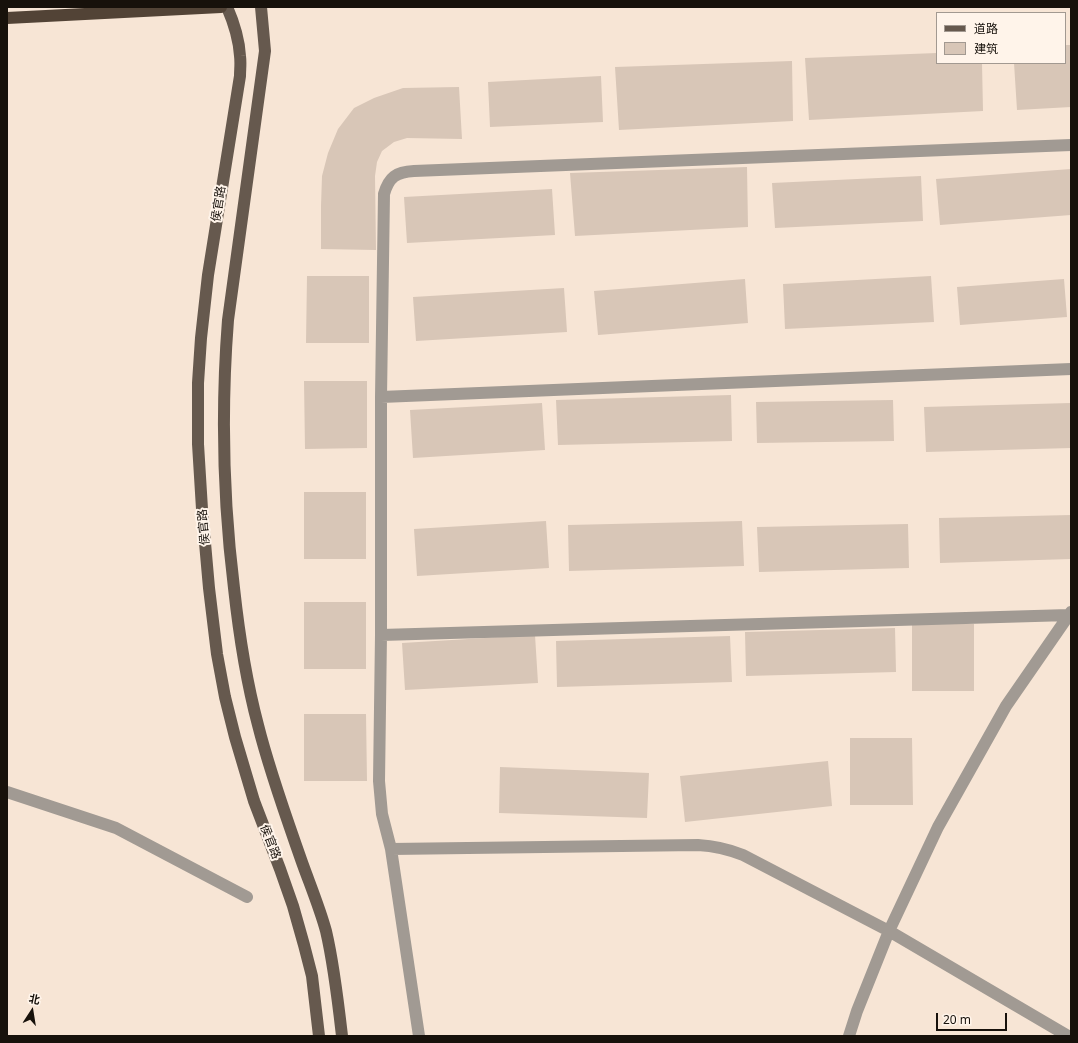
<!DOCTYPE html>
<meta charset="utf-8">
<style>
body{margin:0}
#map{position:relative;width:1078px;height:1043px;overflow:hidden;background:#f7e5d5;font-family:"Noto Sans","Noto Sans SC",sans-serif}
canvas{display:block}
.frame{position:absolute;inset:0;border:8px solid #17110b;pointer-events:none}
.legend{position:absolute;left:936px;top:12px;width:130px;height:52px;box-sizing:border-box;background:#fff4ea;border:1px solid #a29991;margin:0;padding:5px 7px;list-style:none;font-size:12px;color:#17110b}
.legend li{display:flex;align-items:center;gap:8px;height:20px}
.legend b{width:20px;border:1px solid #a29991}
.north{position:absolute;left:12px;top:991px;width:40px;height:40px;-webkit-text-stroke:3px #fff4ea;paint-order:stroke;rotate:12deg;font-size:11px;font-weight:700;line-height:16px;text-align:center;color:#17110b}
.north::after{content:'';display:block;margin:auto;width:14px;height:18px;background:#17110b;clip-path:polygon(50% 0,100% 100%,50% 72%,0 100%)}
.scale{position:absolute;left:936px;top:1013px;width:71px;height:18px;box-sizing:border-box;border:2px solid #17110b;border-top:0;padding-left:5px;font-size:12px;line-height:14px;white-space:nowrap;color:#17110b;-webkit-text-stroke:3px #fff4ea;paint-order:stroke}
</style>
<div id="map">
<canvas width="1078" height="1043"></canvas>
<div class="frame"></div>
<ul class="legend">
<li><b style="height:5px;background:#66594e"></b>道路</li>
<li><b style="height:11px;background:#d8c6b7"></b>建筑</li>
</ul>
<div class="north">北</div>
<div class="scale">20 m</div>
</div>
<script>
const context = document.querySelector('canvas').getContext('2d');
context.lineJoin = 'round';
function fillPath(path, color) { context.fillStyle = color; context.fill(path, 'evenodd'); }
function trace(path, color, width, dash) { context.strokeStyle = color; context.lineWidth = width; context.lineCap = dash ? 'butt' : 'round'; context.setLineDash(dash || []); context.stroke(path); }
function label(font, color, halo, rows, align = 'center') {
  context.font = font + ' "Noto Sans","Noto Sans SC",sans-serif'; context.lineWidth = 4; context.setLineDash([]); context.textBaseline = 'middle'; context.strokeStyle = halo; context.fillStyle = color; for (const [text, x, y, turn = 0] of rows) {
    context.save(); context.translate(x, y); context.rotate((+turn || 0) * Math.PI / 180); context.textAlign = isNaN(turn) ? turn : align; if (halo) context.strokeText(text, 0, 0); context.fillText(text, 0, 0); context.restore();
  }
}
const building = new Path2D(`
 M1065 45H1071V107L1017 110 1014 63H1065Z
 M937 53V63H982L983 111 809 120 805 58Z
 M792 61 793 121 619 130 615 67Z
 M601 76 603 122 490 127 488 82Z
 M459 87 462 139 407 138 394 142 382 151 377 162 375 176 376 250 321 249V206L322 176 328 153 338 129 354 108 374 98 403 88Z
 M747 167 748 227 575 236 570 173Z
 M1071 169V215L940 225 936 179Z
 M921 176 923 221 775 228 772 183Z
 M552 189 555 235 407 243 404 197Z
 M307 276H369V343H306Z
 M931 276 934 322 785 329 783 284Z
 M745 279 748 323 598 335 594 291Z
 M1064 279 1067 317 960 325 957 287Z
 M564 288 567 332 416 341 413 297Z
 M304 381H367V448L305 449Z
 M731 395 732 441 558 445 556 400Z
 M893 400 894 441 757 443 756 402Z
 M542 403 545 450 413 458 410 410Z
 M1071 403V448L926 452 924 407Z
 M304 492H366V559H304Z
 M1071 515V559L940 563 939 518Z
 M546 521 549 568 417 576 414 529Z
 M742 521 744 566 569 571 568 525Z
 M908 524 909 568 759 572 757 527Z
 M304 602H366V669H304Z
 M912 624H974V691H912Z
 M895 628 896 672 746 676 745 632Z
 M535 635 538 683 405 690 402 643Z
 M730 636 732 682 557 687 556 641Z
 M304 714H366L367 781H304Z
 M850 738H912L913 805H850Z
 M828 761 832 806 685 822 680 776Z
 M500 767 649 773 647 818 499 813Z`);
const minor = new Path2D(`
 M381 397 1071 369
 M381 635 1069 615
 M7 792 116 828 247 897
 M391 849 698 845C715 846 728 849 743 855L889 931 857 1011 849 1036
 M419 1036 391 849 382 814 379 781 381 635V397L384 194C389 177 396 172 414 171L1071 145
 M1068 1036 889 931 938 827 1006 706 1071 612`);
const major = new Path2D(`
 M227 7C234 23 239 39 240 56 241 63 240 69 240 76L208 275 201 338 198 383V444L202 509 209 588 217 654 225 697 235 737 254 801 280 869 293 906 304 945 312 976 319 1036
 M261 7 265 51 228 320C221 410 223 499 234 588 239 634 246 680 258 725 270 773 287 819 303 865 311 887 320 909 326 931 334 965 338 1001 342 1036`);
const highway = new Path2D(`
 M7 18 221 7`);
const streetNames = [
 ["侯官路",219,204,-81],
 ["侯官路",204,527,-95],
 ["侯官路",270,842,69]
];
fillPath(building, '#d8c6b7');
trace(minor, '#a19a93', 12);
trace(major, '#66594e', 12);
trace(highway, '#524336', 12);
label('12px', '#17110b', '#fff4ea', streetNames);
</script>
